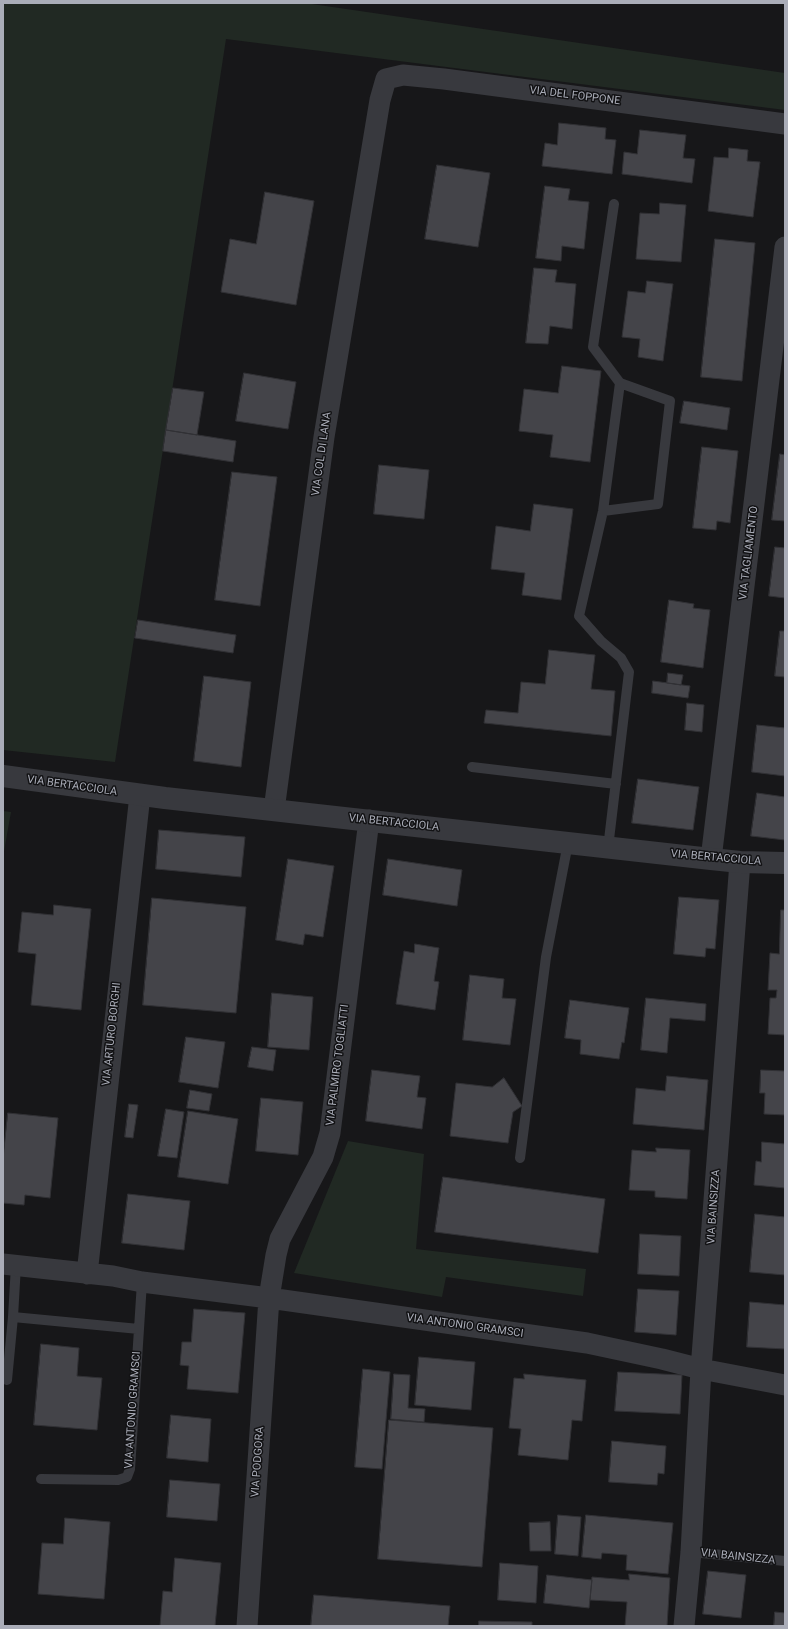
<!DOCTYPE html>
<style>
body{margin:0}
#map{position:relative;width:788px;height:1629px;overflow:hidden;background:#171719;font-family:Roboto,sans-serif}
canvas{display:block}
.frame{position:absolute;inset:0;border:4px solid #aaadb8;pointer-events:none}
</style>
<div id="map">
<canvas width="788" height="1629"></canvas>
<div class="frame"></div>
</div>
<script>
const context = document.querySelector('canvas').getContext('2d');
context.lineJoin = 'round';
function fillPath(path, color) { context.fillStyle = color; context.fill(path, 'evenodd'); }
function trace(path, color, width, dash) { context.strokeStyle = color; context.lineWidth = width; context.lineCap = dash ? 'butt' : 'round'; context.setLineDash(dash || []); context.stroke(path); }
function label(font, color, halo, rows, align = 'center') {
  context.font = font + ' Roboto,sans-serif'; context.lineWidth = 3; context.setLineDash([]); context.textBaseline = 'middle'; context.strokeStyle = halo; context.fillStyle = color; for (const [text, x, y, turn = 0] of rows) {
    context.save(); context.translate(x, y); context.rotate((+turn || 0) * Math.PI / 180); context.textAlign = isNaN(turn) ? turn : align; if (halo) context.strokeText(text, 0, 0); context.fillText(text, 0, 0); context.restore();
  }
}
const green = new Path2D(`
 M3 3H305L785 73V110L226 39 115 762 3 750Z
 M3 811 11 812 3 857Z
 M348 1141 424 1154 416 1249 586 1269 583 1296 446 1277 442 1297 294 1273Z`);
const building = new Path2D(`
 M559 123 606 128 605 139 616 140 612 174 542 166 545 143 557 145Z
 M640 130 686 135 683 158 695 159 692 183 622 174 624 152 637 154Z
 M729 148 748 150 747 161 760 162 753 217 708 211 714 157 728 158Z
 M437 165 490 173 478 247 425 239Z
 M545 186 570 189 568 200 589 202 584 249 562 246 561 261 536 258Z
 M265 192 314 201 296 305 221 292 230 239 256 244Z
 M660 203 686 205 681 262 636 259 640 213 659 214Z
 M715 239 755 243 742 381 701 377Z
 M534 268 557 270 555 282 576 284 572 329 550 326 548 344 526 343Z
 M647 281 673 284 663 361 638 357 640 339 622 337 628 291 645 293Z
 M562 366 601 371 590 462 550 457 553 435 519 431 524 389 558 393Z
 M244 373 296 382 288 429 236 421Z
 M173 388 204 392 197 435 166 430Z
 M684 401 730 408 727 430 680 423Z
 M166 430 236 441 233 462 163 451Z
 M702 447 738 451 730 523 717 521 716 530 693 528Z
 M780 454 785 455V521L772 520Z
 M379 465 429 470 424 519 374 514Z
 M232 472 277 477 260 606 215 600Z
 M534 504 573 509 561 600 522 595 525 573 491 569 496 526 530 531Z
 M775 547 785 548V598L769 596Z
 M669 600 694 604 693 608 710 610 703 668 661 662Z
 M138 620 236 635 233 653 135 638Z
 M780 631H785V677L775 676Z
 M549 650 595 655 591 689 615 691 611 736 484 723 486 710 518 713 521 682 545 684Z
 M668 673 683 675 681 685 667 683Z
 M204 676 251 682 241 767 194 761Z
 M653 681 690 686 688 698 652 693Z
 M687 703 704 705 702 732 685 730Z
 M757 725 785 728V776L752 772Z
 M638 779 699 787 693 830 632 823Z
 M757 793 785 797V840L751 836Z
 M159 830 245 837 241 877 156 869Z
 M288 859 334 866 323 937 305 934 303 945 276 940Z
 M388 859 462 870 457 906 383 895Z
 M679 897 719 900 715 949 706 948 705 957 674 954Z
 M152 898 246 907 236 1013 143 1005Z
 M54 905 91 909 81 1010 31 1005 36 954 18 952 22 912 53 915Z
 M781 910H785V1035L768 1034 770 998H776L777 990H768L770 953 779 954Z
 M415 944 439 948 434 981 439 982 435 1010 396 1004 404 951 414 953Z
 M470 975 504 979 502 998 516 999 510 1045 463 1040Z
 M272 993 313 997 309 1050 268 1047Z
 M646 998 706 1004 705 1021 670 1018 667 1053 641 1050Z
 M570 1000 629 1008 624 1043 622 1042 619 1059 580 1054 581 1040 565 1038Z
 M186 1037 225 1042 218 1088 179 1082Z
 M252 1047 276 1050 273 1071 248 1067Z
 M372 1070 420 1076 417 1097 426 1098 422 1129 366 1121Z
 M761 1070 785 1071V1115L764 1114 765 1093H760Z
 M667 1076 708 1080 704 1130 633 1124 636 1088 665 1091Z
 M504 1078 522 1106 513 1112 508 1143 450 1136 456 1083 492 1087Z
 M190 1090 212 1094 209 1111 187 1108Z
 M261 1098 303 1102 298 1155 256 1151Z
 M129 1104 138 1105 133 1138 125 1137Z
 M166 1109 184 1112 177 1158 158 1156Z
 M188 1111 238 1119 228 1184 178 1177Z
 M8 1113 58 1118 50 1198 25 1195 24 1205 3 1203V1159Z
 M762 1142 785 1144V1188L754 1185 756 1161 761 1162Z
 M656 1148 690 1150 687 1199 655 1197V1191L629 1190 632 1150 656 1152Z
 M443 1177 605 1199 598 1253 435 1232Z
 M128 1194 190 1201 184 1250 122 1243Z
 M755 1214 785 1217V1275L750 1272Z
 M640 1234 681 1236 679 1276 638 1274Z
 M638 1289 679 1291 676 1335 635 1332Z
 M750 1302 785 1305V1349L747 1347Z
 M194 1309 245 1313 238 1393 187 1389 189 1366 180 1365 182 1342H191Z
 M41 1344 79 1348 77 1376 102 1378 97 1430 34 1425Z
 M419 1357 475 1362 471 1410 415 1405Z
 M363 1369 390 1372 382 1469 355 1467Z
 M618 1372 682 1375 680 1414 615 1411Z
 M394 1374 410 1375 408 1408 425 1409 424 1422 391 1419Z
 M524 1374 586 1380 582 1421 572 1420 568 1460 518 1455 521 1429 509 1428 514 1378 524 1379Z
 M171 1415 211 1419 208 1462 167 1458Z
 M389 1420 493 1428 482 1567 378 1559Z
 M612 1441 666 1446 664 1474 658 1473 657 1485 609 1482Z
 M170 1480 220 1484 217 1521 167 1517Z
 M558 1515 581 1517 578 1556 555 1554Z
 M586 1515 673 1523 668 1574 626 1570 627 1555 602 1553 601 1559 582 1557Z
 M65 1518 110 1522 104 1599 38 1594 42 1543 63 1544Z
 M550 1522 551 1551H530L529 1523Z
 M175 1558 221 1563 215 1626H160L163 1591 172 1592Z
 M500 1563 538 1566 536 1603 498 1600Z
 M708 1571 746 1575 741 1618 703 1614Z
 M629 1574 670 1578 667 1626H625L627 1602 590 1600 592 1577 629 1580Z
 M547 1575 592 1580 589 1608 544 1603Z
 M314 1595 450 1606 448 1626H311Z
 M775 1612 785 1613V1626H774Z
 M479 1621 532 1622V1626H479Z`);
const service = new Path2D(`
 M603 511 658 504 670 401 620 383
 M472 767 616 784
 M608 848 629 672 621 658 601 641 579 616 603 511 620 383 593 347 614 204
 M520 1158 546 957 568 843
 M13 1317 16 1265
 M7 1380 13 1317 139 1329
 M41 1479 118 1480 127 1477 130 1469 142 1282
 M691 1552 785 1561`);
const minor = new Path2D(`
 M274 810 324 437 380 100 386 79 403 75 444 79 785 124
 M711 859 785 247
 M3 1264 113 1276 142 1282 269 1298 587 1343 662 1359 701 1369 785 1385
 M87 1274 140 795
 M247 1626 269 1298 276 1255 280 1239 323 1157 330 1133 369 820
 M684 1626 691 1552 701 1369 740 862`);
const tertiary = new Path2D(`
 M3 776 165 798 711 859 740 862 785 863`);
const streetNames = [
 ["VIA DEL FOPPONE",575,96,7],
 ["VIA COL DI LANA",322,454,-82],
 ["VIA TAGLIAMENTO",749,553,-83],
 ["VIA BERTACCIOLA",72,786,8],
 ["VIA BERTACCIOLA",394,823,6],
 ["VIA BERTACCIOLA",716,858,5],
 ["VIA ARTURO BORGHI",112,1034,-84],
 ["VIA PALMIRO TOGLIATTI",338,1065,-83],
 ["VIA BAINSIZZA",714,1207,-86],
 ["VIA ANTONIO GRAMSCI",465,1326,8],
 ["VIA ANTONIO GRAMSCI",133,1410,-86],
 ["VIA PODGORA",258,1462,-86],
 ["VIA BAINSIZZA",738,1557,6]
];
fillPath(green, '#212923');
fillPath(building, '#444449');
trace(building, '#313135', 1);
trace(service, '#38393e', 10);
trace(minor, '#38393e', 21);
trace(tertiary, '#38393e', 22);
label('11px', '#aaadb8', '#121214', streetNames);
</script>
